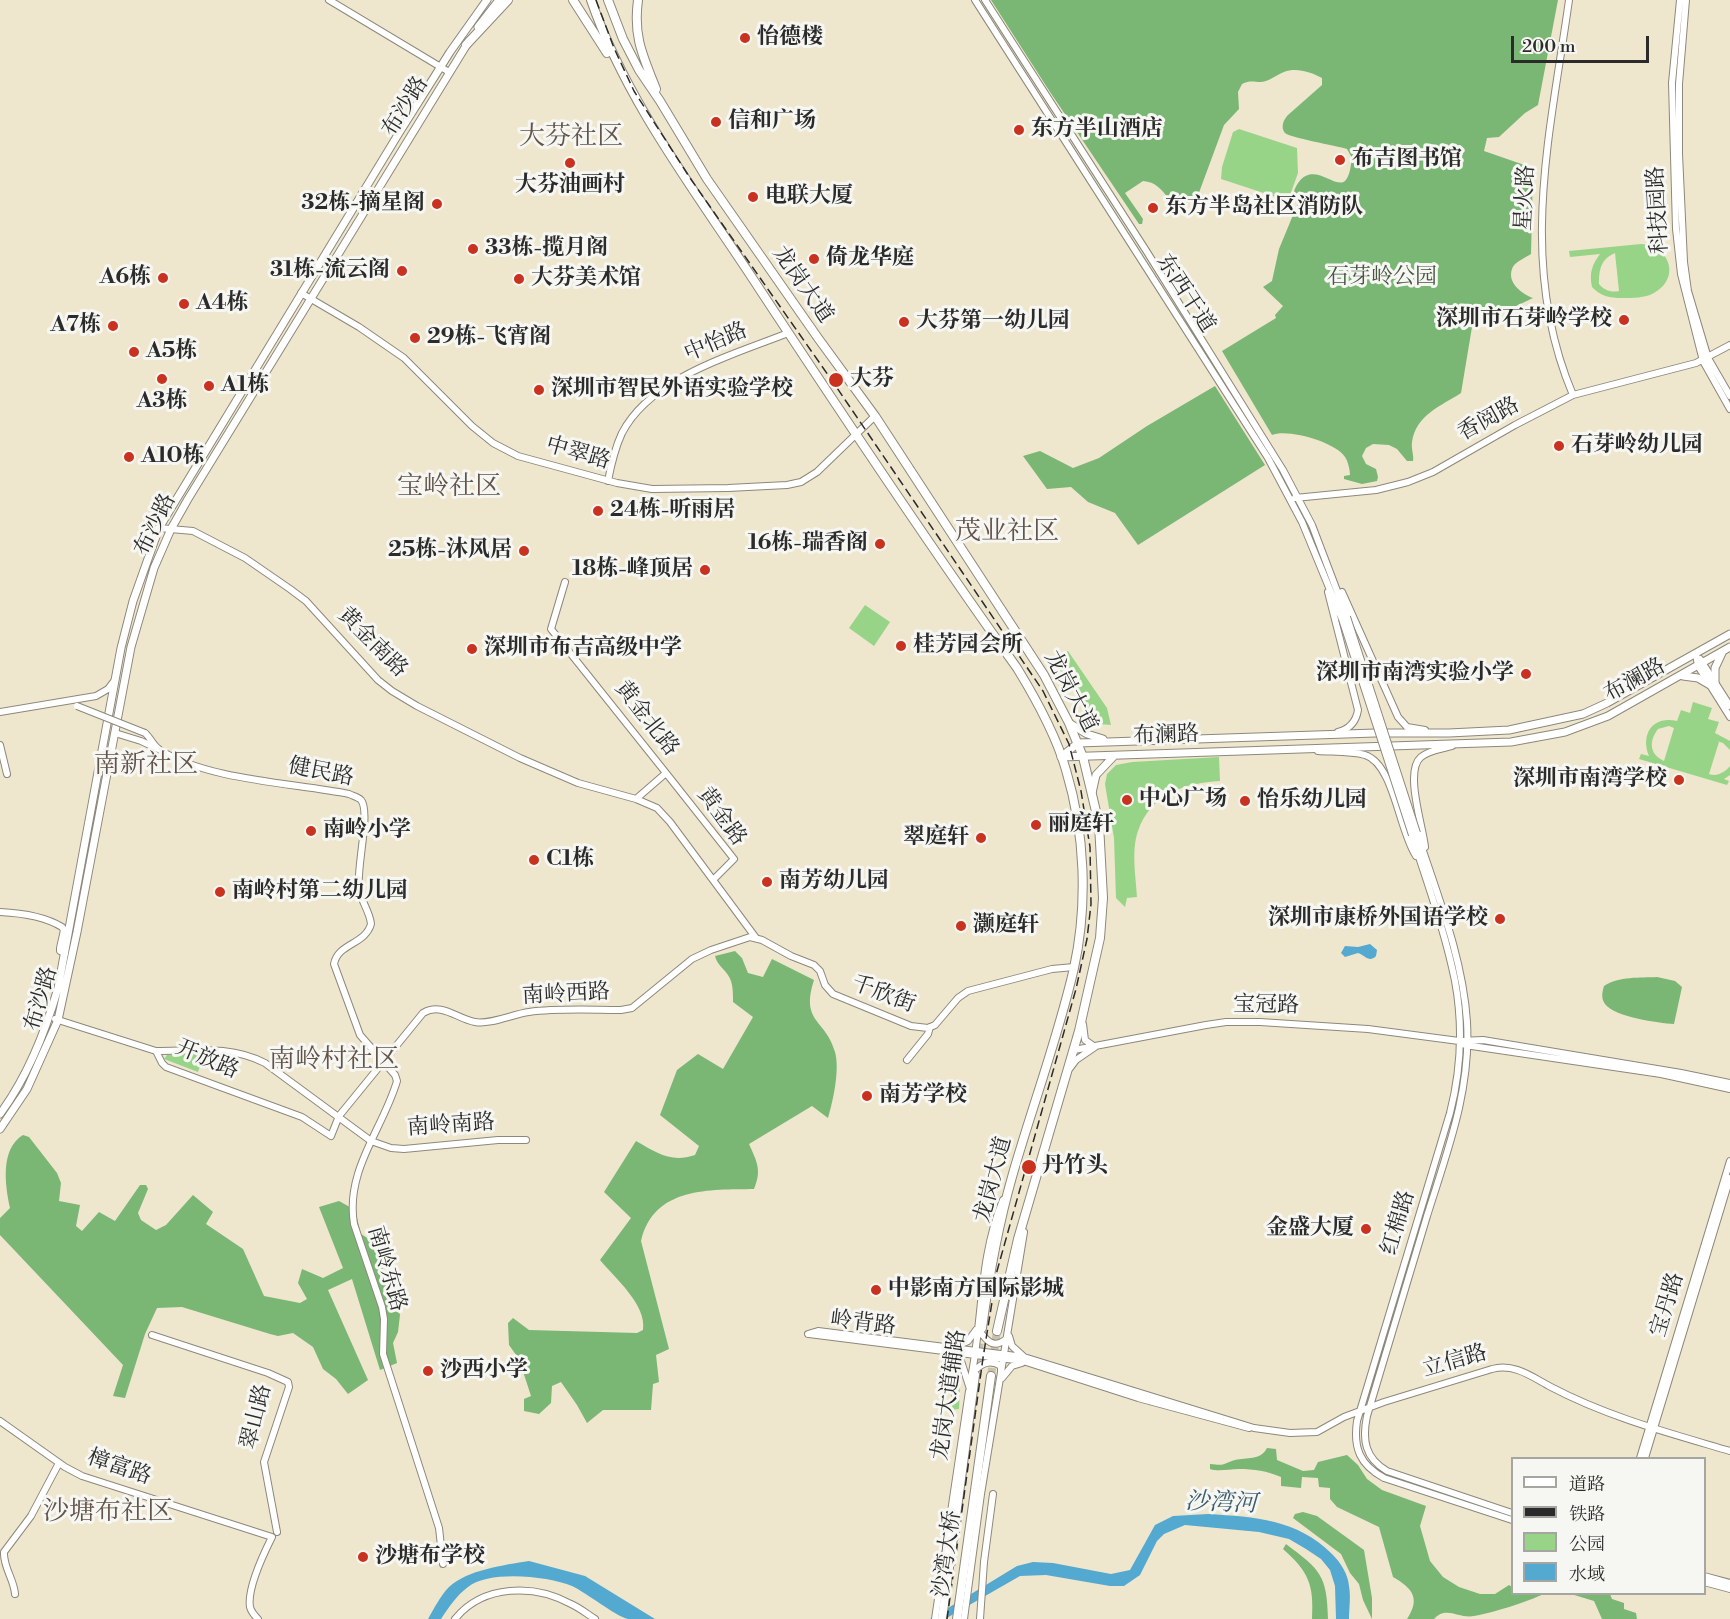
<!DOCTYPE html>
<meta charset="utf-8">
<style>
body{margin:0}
#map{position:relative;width:1730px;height:1619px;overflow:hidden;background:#efe6ce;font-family:"Libre Bodoni","Noto Serif SC",serif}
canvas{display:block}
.legend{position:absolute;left:1511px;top:1457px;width:195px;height:138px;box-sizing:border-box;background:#f6f6f2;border:2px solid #a5a5a2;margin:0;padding:8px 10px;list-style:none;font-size:18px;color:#2b2b2b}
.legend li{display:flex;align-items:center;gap:12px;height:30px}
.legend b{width:30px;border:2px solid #a5a5a2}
.scale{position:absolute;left:1511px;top:36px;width:138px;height:27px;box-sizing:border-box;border:3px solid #2b2b2b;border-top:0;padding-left:8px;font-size:18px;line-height:21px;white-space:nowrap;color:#2b2b2b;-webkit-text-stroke:4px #f6f6f2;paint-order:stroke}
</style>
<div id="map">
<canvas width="1730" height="1619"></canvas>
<ul class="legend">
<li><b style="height:8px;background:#fff"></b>道路</li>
<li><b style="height:8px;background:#2b2b2b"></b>铁路</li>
<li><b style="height:16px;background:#98d488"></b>公园</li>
<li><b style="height:16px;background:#54a9d0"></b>水域</li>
</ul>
<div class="scale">200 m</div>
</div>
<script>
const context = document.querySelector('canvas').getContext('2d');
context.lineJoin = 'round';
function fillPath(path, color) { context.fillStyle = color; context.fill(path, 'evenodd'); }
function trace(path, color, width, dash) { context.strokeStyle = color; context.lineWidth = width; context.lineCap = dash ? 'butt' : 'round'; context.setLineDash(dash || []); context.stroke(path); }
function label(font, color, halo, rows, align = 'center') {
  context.font = font + ' "Libre Bodoni","Noto Serif SC",serif'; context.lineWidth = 6; context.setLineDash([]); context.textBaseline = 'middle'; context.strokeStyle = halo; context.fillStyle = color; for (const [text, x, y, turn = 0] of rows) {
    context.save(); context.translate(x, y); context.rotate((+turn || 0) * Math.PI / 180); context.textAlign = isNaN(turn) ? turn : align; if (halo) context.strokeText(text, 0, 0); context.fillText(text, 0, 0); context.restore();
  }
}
const green = new Path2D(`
 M1239 129 1297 148 1298 173 1288 201 1221 179 1222 167 1233 132Z
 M1641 244C1670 246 1681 278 1654 293 1645 298 1632 298 1622 298 1610 298 1600 296 1592 287 1589 273 1592 265 1600 254L1570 257 1569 251ZM1615 253 1619 291C1611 293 1604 290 1599 284 1599 269 1601 259 1615 253Z
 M865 605 890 622 874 646 849 628Z
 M1068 651 1107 708 1111 725 1100 724 1092 720 1053 661Z
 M1693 702 1712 708 1708 719 1719 722 1715 733 1730 741V750L1723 743 1717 741 1719 742 1709 774C1717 777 1725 772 1730 766V775L1724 779 1729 781 1727 785 1639 759 1641 754 1649 756C1640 734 1653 715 1677 721L1681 710 1690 713ZM1669 726 1674 728 1664 761C1649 754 1649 741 1658 729Z
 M1219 757 1220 781C1184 783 1151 794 1138 831 1131 851 1136 877 1137 897L1127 898 1125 907 1116 898 1114 838 1105 784 1107 774 1116 765 1132 762Z
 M204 1054 198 1072 164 1059 167 1055Z
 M951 1370 959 1372 960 1388 959 1409 951 1410Z`);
const forest = new Path2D(`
 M991 0H1558L1538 105 1525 113 1499 137 1487 138 1484 151 1533 168 1531 254C1525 258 1514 262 1512 269 1507 283 1522 294 1533 298L1472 327 1461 393C1441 406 1416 415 1412 442 1411 449 1414 455 1413 461H1407L1397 449 1389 445 1373 444 1366 448 1362 456 1366 464 1376 469 1378 477 1377 481 1362 484 1344 479V476L1350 475C1350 470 1348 461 1345 457 1336 442 1287 428 1272 435L1222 351 1276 318 1275 315 1283 306 1263 287 1272 281 1279 249 1298 203 1291 200C1305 149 1334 191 1345 181 1350 176 1351 165 1352 158L1347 149C1337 146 1288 137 1285 133 1280 127 1284 119 1288 115L1322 85V78C1311 72 1296 67 1284 72 1276 75 1270 81 1261 82 1253 82 1250 80 1242 84L1238 92 1239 109 1224 125 1197 198 1190 202 1182 203 1176 195 1169 199C1161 189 1156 182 1143 181L1125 193 1143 219 1142 224H1139L1050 92Z
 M1215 386 1265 465 1138 545 1115 513 1088 502 1071 487 1047 489 1023 456 1040 451 1073 468 1099 458 1147 426Z
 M735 951 742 958 748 973 763 977 772 959 814 980C800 1023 826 1019 835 1052 840 1070 833 1101 828 1118L812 1106 749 1144C757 1162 762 1170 754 1189 710 1190 654 1186 641 1241L669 1349 656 1355 659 1382 653 1384 651 1410H603L587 1423 577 1405 561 1382 552 1386 551 1403 539 1414 524 1411V1399L531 1396 519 1359 509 1345 508 1323 513 1318 529 1330 637 1333 643 1330C647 1305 615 1278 600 1260L631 1218 604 1192 636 1141C657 1153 671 1163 695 1155L699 1146 660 1115 677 1070 698 1054 723 1069 753 1017 733 1002C733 995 733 987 731 981 728 971 717 966 715 956Z
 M1657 977 1675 981 1682 987 1674 1024C1659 1023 1614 1017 1605 1004 1601 998 1602 993 1604 986 1619 976 1640 978 1657 977Z
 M23 1135 29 1137 57 1173 61 1183 59 1201 80 1205 76 1226 82 1231 99 1212 115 1221 140 1185H146L148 1189 138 1213 141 1220 156 1230 166 1225 193 1195 213 1212 206 1224 243 1249 264 1296 300 1303 307 1299 298 1283 302 1269 323 1278 343 1268 319 1207 339 1201 355 1210 361 1234 372 1241 379 1254 383 1270 400 1315 398 1332 393 1343 397 1363 380 1370 352 1279 328 1290 368 1380 348 1394 336 1379 323 1369 313 1347 293 1333 278 1336 270 1334 182 1307 157 1308 145 1334 125 1398 113 1396 123 1365 0 1235V1218L10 1208C5 1185 0 1149 23 1135Z
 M1267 1448 1276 1449 1277 1460 1303 1471 1314 1470 1318 1462 1347 1455 1358 1465 1367 1479 1382 1490 1426 1506 1420 1526 1430 1561 1443 1577 1459 1587 1480 1594H1495L1509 1585 1512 1587V1594H1543C1531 1601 1488 1614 1474 1616 1459 1619 1446 1605 1434 1619H1407C1421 1598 1412 1588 1393 1577L1379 1527 1337 1507 1330 1499V1488L1319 1487 1318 1478 1302 1477 1301 1488 1281 1486V1477C1267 1471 1254 1469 1239 1469 1228 1469 1219 1472 1210 1469V1464C1226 1466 1222 1464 1235 1460 1247 1457 1260 1461 1267 1448Z
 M1303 1512 1317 1516 1364 1550 1372 1598V1619L1363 1600 1359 1584 1350 1573 1341 1554 1293 1518 1295 1514Z
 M1286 1544C1320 1570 1327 1574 1328 1619H1312C1314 1585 1309 1572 1283 1549Z
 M1571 1594H1610L1612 1599 1624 1603V1609L1636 1613 1637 1619H1602L1594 1601Z`);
const water = new Path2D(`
 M1370 944 1377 950 1376 956C1369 963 1366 956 1358 953L1345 957 1341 953 1345 946 1358 947Z
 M1208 1514C1255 1517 1297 1519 1332 1554 1341 1563 1348 1574 1349 1586 1351 1597 1349 1609 1349 1619H1336L1335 1586 1330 1570 1321 1559 1306 1549 1289 1539 1259 1532 1185 1525 1164 1534 1157 1541 1140 1575 1124 1586H1110L1046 1575 1020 1576 945 1619H930L1017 1566 1033 1562 1053 1563 1111 1574 1130 1570 1155 1525 1173 1516Z
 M529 1561 585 1576 655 1619C647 1619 636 1619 628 1619 615 1616 587 1593 572 1586 548 1576 489 1570 468 1587 456 1596 449 1607 441 1619H428C434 1609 440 1596 449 1587 467 1570 504 1565 529 1561Z`);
const highwayTunnel = new Path2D(`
 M975 1375 982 1328
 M991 1376 997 1331`);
const secondary = new Path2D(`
 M329 0 449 72
 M975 0 1268 458 1302 522 1342 619
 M985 0 1147 252 1283 470 1312 525 1347 617
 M1569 0C1550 136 1517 263 1573 395
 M1680 0 1672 83 1676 229 1681 274 1703 361 1730 409
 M1686 0 1679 84V154L1684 262 1688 291 1708 358 1730 396
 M301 293 359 327 404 358 472 426 493 443 518 456 617 483 652 489 728 488 787 485 801 482 817 472 875 416
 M608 481C611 465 615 448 622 433 651 377 733 355 788 333
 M1295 498 1376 490 1408 482 1433 472 1515 425 1573 395 1696 363 1730 345
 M159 528 193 531 245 558 290 589 306 601 378 680 392 691 417 706 520 758 578 783 636 799 657 808 670 822 756 938
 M565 582 551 629 666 773 636 799
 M1328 592 1358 710C1356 722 1350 729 1338 732
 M1342 592 1398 717 1407 727 1425 730
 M1696 654 1698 666 1730 717
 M1700 659 1730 706
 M0 712 96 696 108 689 115 680
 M115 733 141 741 156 748
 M145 733C151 738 153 746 160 750 207 780 293 783 349 794 353 796 358 797 361 800 371 812 356 868 359 889 361 901 370 912 371 924 365 945 338 943 334 964L360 1035 395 1075 397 1081C383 1129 345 1170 354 1224L382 1307 384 1319 383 1354 439 1528 443 1564
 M0 745 7 774
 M1318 751C1333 752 1351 751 1365 755 1394 764 1399 831 1416 856
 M666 773 734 859 713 880
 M1417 833C1437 894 1463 958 1467 1022 1471 1091 1447 1152 1427 1216 1407 1283 1387 1350 1367 1416 1362 1440 1365 1458 1387 1471L1512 1513
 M1412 835C1427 883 1445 931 1455 981 1463 1024 1461 1070 1450 1113L1357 1421C1353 1448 1360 1465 1384 1478L1512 1520
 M1425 847C1423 826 1404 771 1421 757 1429 750 1443 749 1452 746
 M0 912C21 913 44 916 62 927L64 930 60 948V951L65 953
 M55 1019 156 1051 162 1063 166 1067 302 1117 331 1136 339 1116 423 1013C442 1002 457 1019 475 1022 490 1025 513 1014 529 1012 559 1008 591 1010 621 1010L632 1008 692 959 711 950 750 937 762 940 791 956 814 965 820 971 825 985 833 994 911 1026 928 1028 935 1025 958 998 968 991 1052 969 1074 967
 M1465 1045 1661 1074 1730 1089
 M1074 1050 1206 1025 1226 1022H1260L1368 1029 1459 1041 1483 1040 1681 1073 1730 1083
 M156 1051C195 1051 230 1045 265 1063L371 1141 391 1148 404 1149 498 1140H526
 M907 1060 928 1034 930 1027
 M1070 1068 1076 1060 1095 1047 1085 1040 1083 1024
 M978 1329C986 1340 993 1350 1006 1339
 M808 1334 818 1331 1024 1357 1254 1428 1290 1433 1317 1432 1344 1417 1384 1402 1492 1369C1515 1363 1532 1377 1551 1387 1608 1417 1669 1433 1730 1451
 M809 1334 1023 1361 1138 1398 1249 1428
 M152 1335 268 1373 288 1382 289 1387 264 1462 277 1532
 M1009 1336 1012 1346 1023 1356
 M957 1346 968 1341 976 1330
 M953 1353 961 1361 970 1389
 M973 1372C982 1363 990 1359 1001 1366V1372
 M971 1378C983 1319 979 1257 1003 1200
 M1002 1378 1012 1366 1022 1363
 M0 1421 65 1467 82 1476 272 1537C264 1553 247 1589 250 1607 251 1611 255 1616 258 1619
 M1640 1458 1730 1161
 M1645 1458 1730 1178
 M1704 1576 1730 1583
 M1704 1582 1730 1589
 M15 1594C14 1579 3 1567 4 1552L31 1516 59 1463
 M455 1619C483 1584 535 1584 571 1604 580 1608 587 1614 595 1619
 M935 1619 969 1391
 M964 1619 981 1494 1024 1232
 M980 1619 984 1562 993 1494`);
const primary = new Path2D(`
 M478 27 499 0
 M1683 676 1698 678 1710 685
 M1715 682V668L1722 653
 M1069 723 1087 734 1103 739
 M1061 757 1078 743 1375 733H1449L1509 730 1583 714 1607 703 1730 634
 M1061 757 1511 742 1565 732 1608 716 1730 647
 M1092 793 1096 775 1114 756
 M0 1114C28 1076 45 1033 58 988L121 648 133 601 159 528 399 133 450 52 487 0
 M0 1129 27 1089 58 1020 77 932 131 647 154 568 171 529 188 499 469 41`);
const highway = new Path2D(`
 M573 0 607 53
 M591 0C625 98 690 184 747 270 835 404 924 538 1017 668 1036 699 1056 735 1066 770 1085 833 1088 904 1074 968 1058 1038 1032 1107 1012 1177 998 1226 989 1276 982 1328
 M608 0 623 39 639 70 660 101 707 179 818 338 875 416 1044 675 1069 723 1083 757 1099 824 1103 898 1100 938 1079 1031 1018 1239 997 1331
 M638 0C633 37 643 56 656 89
 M466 45 508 0
 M942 1619 975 1375
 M957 1619 991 1376`);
const rail = new Path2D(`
 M596 0 614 48 634 91 690 178 833 382 1043 691 1069 744 1081 791 1090 847 1091 904 1087 939 1076 989 997 1271 983 1358 947 1619`);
const secondaryBridge = new Path2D(`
 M1347 617 1417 833
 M1342 619 1412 835
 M77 706 145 733`);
const markers = [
 [745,38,6,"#c8321e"],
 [716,122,6,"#c8321e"],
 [1019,130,6,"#c8321e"],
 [1340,160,6,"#c8321e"],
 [570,163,6,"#c8321e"],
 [753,197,6,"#c8321e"],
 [437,204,6,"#c8321e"],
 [1153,208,6,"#c8321e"],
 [473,249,6,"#c8321e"],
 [814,259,6,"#c8321e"],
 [402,271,6,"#c8321e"],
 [163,278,6,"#c8321e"],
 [519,279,6,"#c8321e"],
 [184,304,6,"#c8321e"],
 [1624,320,6,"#c8321e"],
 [904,322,6,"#c8321e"],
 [113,326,6,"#c8321e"],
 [415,338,6,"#c8321e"],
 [134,352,6,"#c8321e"],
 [162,379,6,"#c8321e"],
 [836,380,8,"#c8321e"],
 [209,386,6,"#c8321e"],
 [539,390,6,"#c8321e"],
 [1559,446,6,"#c8321e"],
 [129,457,6,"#c8321e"],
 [598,511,6,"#c8321e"],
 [880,544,6,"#c8321e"],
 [524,551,6,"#c8321e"],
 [705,570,6,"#c8321e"],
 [901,646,6,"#c8321e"],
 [472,649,6,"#c8321e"],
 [1526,674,6,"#c8321e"],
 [1679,780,6,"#c8321e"],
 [1127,800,6,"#c8321e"],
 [1245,801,6,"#c8321e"],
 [1036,825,6,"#c8321e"],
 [311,831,6,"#c8321e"],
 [981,838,6,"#c8321e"],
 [534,860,6,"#c8321e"],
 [767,882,6,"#c8321e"],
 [220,892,6,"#c8321e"],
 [1500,919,6,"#c8321e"],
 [961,926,6,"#c8321e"],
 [867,1096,6,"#c8321e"],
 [1029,1167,8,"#c8321e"],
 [1366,1229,6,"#c8321e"],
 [876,1290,6,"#c8321e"],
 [428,1371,6,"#c8321e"],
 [363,1557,6,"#c8321e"]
];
const poiNames = [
 ["怡德楼",757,38],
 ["信和广场",728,122],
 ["东方半山酒店",1031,130],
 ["布吉图书馆",1352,160],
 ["大芬油画村",570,186,"center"],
 ["电联大厦",765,197],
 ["32栋-摘星阁",425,204,"right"],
 ["东方半岛社区消防队",1165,208],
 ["33栋-揽月阁",485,249],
 ["倚龙华庭",826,259],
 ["31栋-流云阁",390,271,"right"],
 ["A6栋",151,278,"right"],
 ["大芬美术馆",531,279],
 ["A4栋",196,304],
 ["深圳市石芽岭学校",1612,320,"right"],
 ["大芬第一幼儿园",916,322],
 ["A7栋",101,326,"right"],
 ["29栋-飞宵阁",427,338],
 ["A5栋",146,352],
 ["大芬",850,380],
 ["A1栋",221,386],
 ["深圳市智民外语实验学校",551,390],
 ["A3栋",162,402,"center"],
 ["石芽岭幼儿园",1571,446],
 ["A10栋",141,457],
 ["24栋-听雨居",610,511],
 ["16栋-瑞香阁",868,544,"right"],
 ["25栋-沐风居",512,551,"right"],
 ["18栋-峰顶居",693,570,"right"],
 ["桂芳园会所",913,646],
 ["深圳市布吉高级中学",484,649],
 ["深圳市南湾实验小学",1514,674,"right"],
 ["深圳市南湾学校",1667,780,"right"],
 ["中心广场",1139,800],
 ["怡乐幼儿园",1257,801],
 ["丽庭轩",1048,825],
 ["南岭小学",323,831],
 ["翠庭轩",969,838,"right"],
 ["C1栋",546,860],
 ["南芳幼儿园",779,882],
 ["南岭村第二幼儿园",232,892],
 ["深圳市康桥外国语学校",1488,919,"right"],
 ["灏庭轩",973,926],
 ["南芳学校",879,1096],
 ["丹竹头",1042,1167],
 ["金盛大厦",1354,1229,"right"],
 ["中影南方国际影城",888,1290],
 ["沙西小学",440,1371],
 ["沙塘布学校",375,1557]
];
const streetNames = [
 ["布沙路",406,107,-58],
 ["星火路",1526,198,-87],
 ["科技园路",1659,210,-93],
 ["龙岗大道",802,285,55],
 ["东西干道",1185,294,57],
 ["中怡路",716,343,-23],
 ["香阅路",1489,420,-29],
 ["中翠路",578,454,16],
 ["布沙路",156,525,-64],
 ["黄金南路",372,643,45],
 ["布澜路",1635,681,-29],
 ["龙岗大道",1070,692,62],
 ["黄金北路",646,719,52],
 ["布澜路",1166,736,-2],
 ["健民路",321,773,11],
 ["黄金路",721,817,54],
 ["南岭西路",566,995,-3],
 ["千欣街",883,995,21],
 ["布沙路",42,999,-74],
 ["宝冠路",1266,1006,1],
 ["开放路",207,1060,23],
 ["南岭南路",451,1126,-4],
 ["龙岗大道",994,1180,-75],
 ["红棉路",1399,1223,-73],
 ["南岭东路",386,1269,74],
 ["宝丹路",1668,1305,-73],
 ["岭背路",863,1324,7],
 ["立信路",1455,1362,-16],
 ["龙岗大道辅路",950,1395,-82],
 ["翠山路",257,1417,-76],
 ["樟富路",119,1468,19],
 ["沙湾大桥",948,1554,-82]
];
const parkNames = [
 ["石芽岭公园",1382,278]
];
const waterNames = [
 ["沙湾河",1221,1504,2]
];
const quarterNames = [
 ["大芬社区",571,138],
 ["宝岭社区",449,488],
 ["茂业社区",1007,533],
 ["南新社区",146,766],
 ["南岭村社区",334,1061],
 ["沙塘布社区",108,1513]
];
fillPath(green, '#98d488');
fillPath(forest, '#7ab674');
fillPath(water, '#54a9d0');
trace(highwayTunnel, '#c8c1ad', 8, [8, 4]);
trace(secondary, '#8d887c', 8);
trace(primary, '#8d887c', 9);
trace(highway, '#8d887c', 10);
trace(secondary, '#fff', 6);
trace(primary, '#fff', 7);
trace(highway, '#fff', 8);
trace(rail, '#2b2b2b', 1.5, [9, 4.5]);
trace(secondaryBridge, '#8d887c', 8, []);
trace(secondaryBridge, '#fff', 6);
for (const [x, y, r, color] of markers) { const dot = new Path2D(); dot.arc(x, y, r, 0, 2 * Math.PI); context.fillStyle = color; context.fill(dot); trace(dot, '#f6f6f2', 2); }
label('bold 22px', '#2b2b2b', '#f6f6f2', poiNames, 'left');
label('22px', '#2b2b2b', '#f6f6f2', streetNames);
label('22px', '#465542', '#f6f6f2', parkNames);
label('italic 24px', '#3b5d6d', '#f6f6f2', waterNames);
label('26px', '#62544a', '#f6f6f2', quarterNames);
</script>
